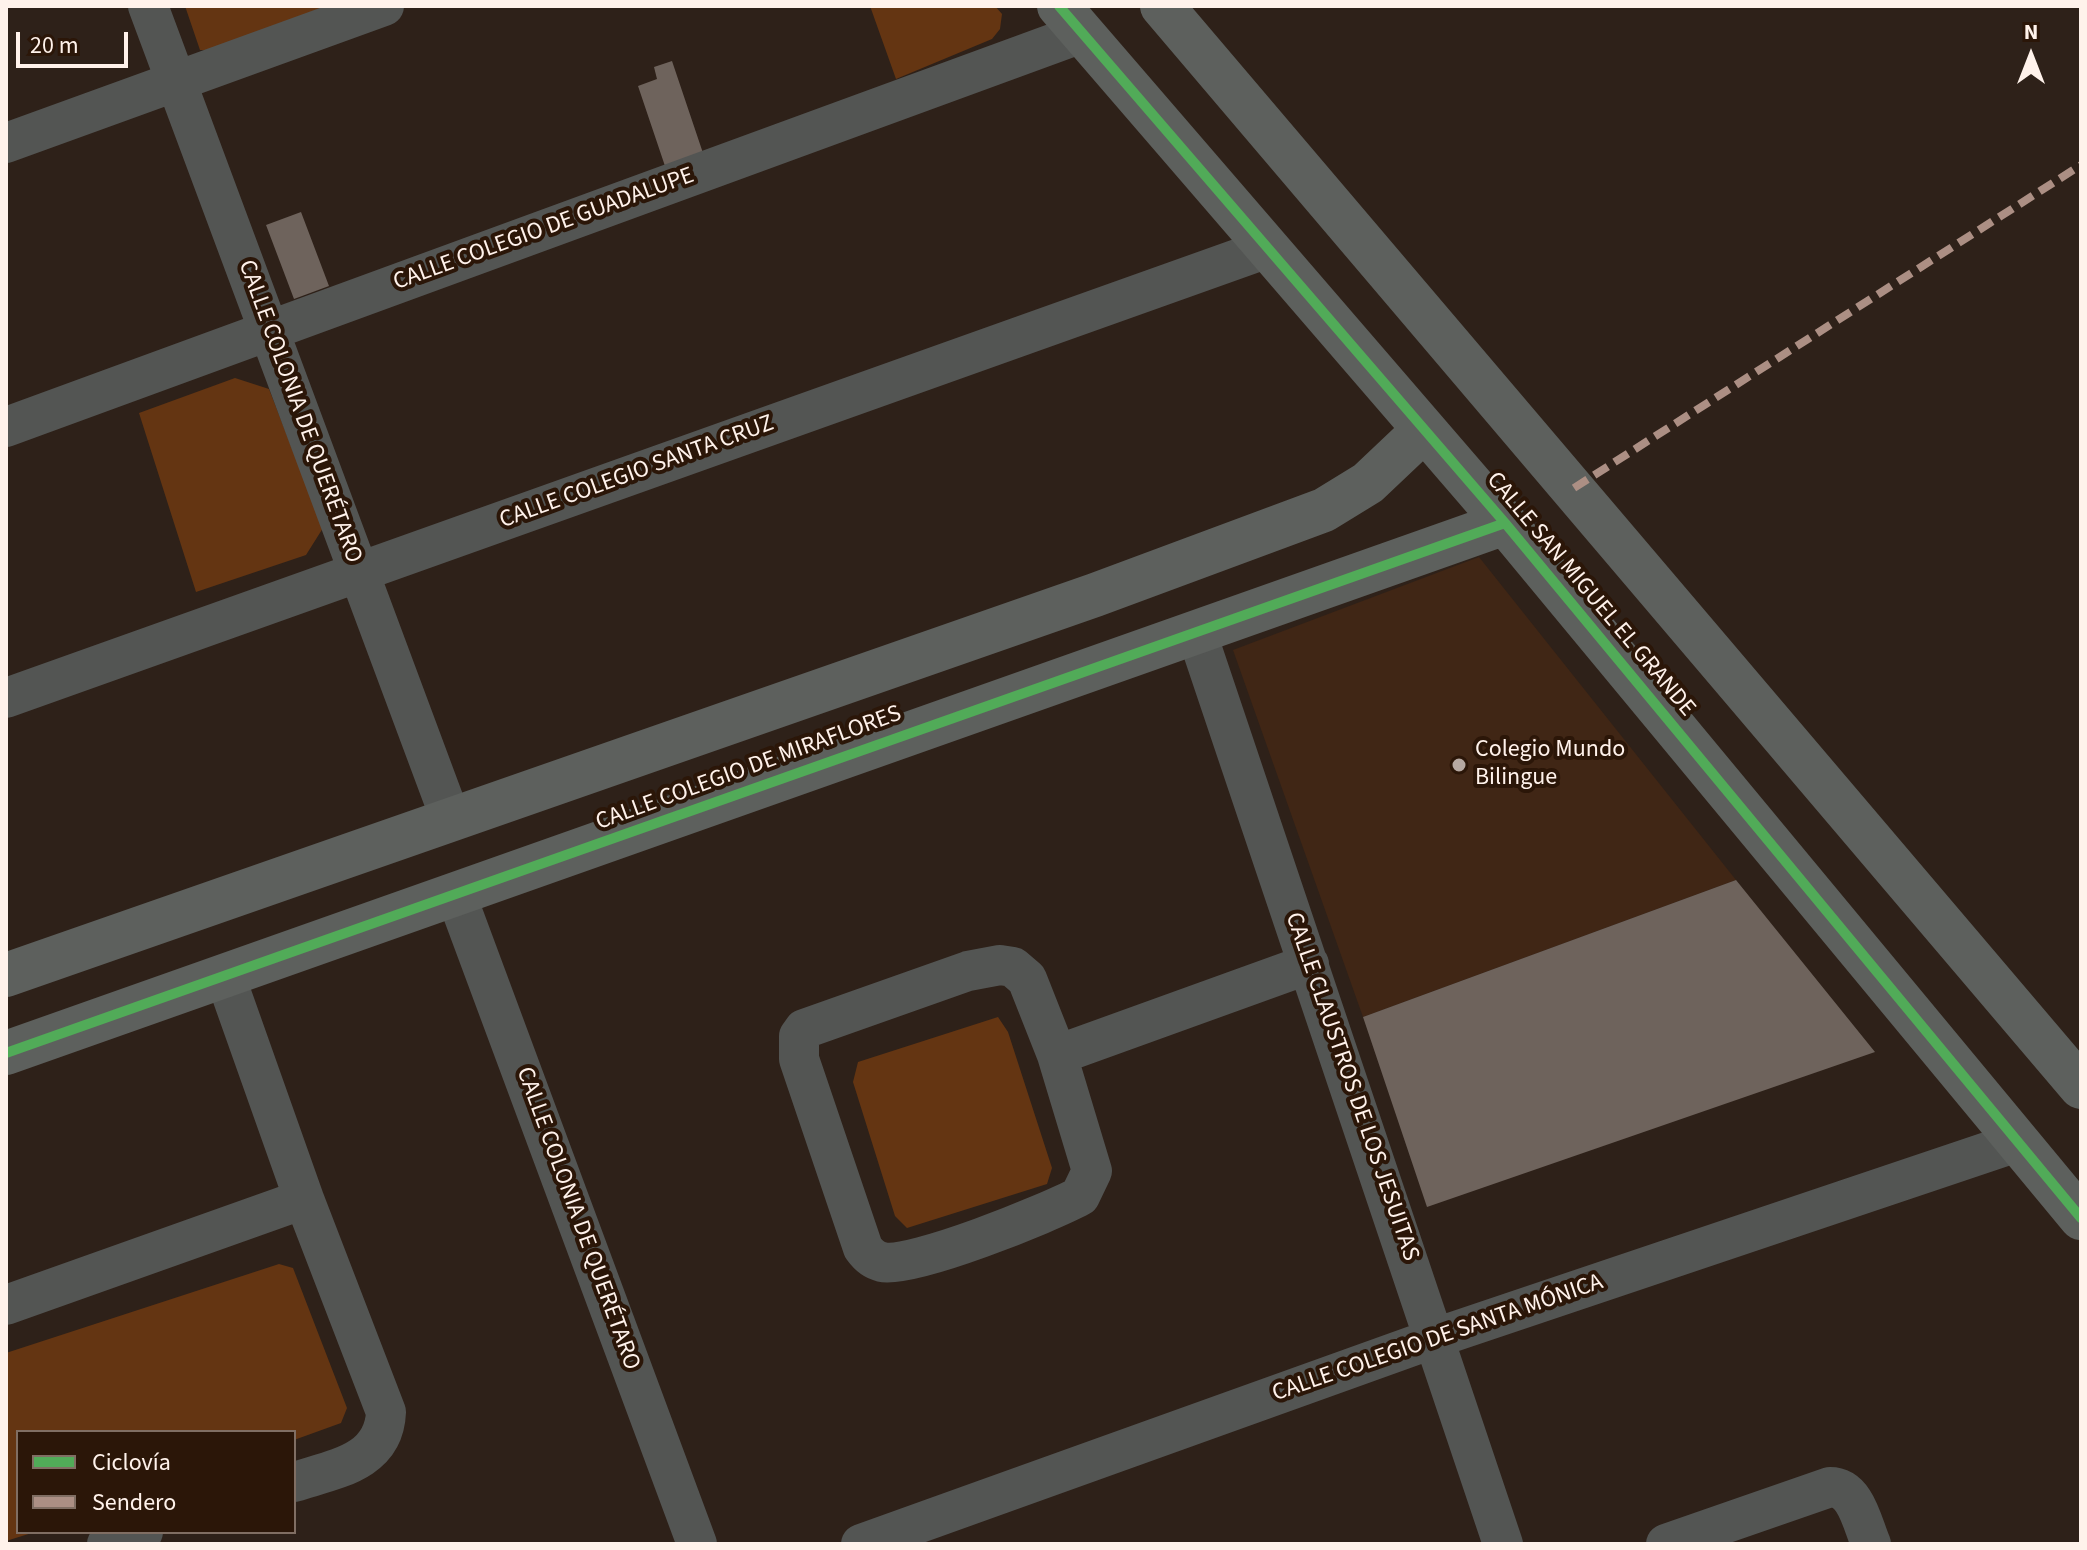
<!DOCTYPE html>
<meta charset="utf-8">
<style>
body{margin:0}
#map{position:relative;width:2087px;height:1550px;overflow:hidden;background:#2e2119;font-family:"Source Sans 3",sans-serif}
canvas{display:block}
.frame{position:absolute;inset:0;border:8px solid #fff2eb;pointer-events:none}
.legend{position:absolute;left:16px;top:1430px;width:280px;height:104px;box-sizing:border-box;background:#2b1608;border:2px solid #806e63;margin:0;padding:10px 14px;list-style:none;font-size:24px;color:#fff2eb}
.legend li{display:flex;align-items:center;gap:16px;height:40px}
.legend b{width:40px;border:2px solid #806e63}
.north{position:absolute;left:1991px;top:16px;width:80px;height:80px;-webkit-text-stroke:6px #2b1608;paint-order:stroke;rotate:0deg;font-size:22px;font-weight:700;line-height:32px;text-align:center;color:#fff2eb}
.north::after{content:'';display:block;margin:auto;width:28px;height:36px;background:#fff2eb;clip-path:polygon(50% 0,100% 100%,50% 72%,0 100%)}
.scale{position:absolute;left:16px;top:32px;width:112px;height:36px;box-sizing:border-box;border:4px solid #fff2eb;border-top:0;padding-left:10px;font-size:24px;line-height:28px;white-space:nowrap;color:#fff2eb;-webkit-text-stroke:6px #2b1608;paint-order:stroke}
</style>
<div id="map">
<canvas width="2087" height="1550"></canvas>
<div class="frame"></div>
<ul class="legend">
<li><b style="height:10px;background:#51ab58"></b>Ciclovía</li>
<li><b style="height:10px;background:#ac8f84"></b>Sendero</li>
</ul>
<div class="north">N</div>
<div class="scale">20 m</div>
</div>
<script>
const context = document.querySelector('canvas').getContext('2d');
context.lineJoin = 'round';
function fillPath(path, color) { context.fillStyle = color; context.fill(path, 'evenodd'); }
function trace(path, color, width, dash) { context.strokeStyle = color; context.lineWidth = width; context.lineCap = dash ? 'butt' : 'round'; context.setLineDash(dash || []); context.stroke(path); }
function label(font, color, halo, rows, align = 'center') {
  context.font = font + ' "Source Sans 3",sans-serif'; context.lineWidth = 8; context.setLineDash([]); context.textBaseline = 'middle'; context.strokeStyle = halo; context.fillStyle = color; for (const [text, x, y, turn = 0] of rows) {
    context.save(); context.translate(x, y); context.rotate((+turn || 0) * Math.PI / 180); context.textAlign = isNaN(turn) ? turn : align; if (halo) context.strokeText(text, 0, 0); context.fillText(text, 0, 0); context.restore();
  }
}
const built = new Path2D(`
 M1479 557 1736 880 1363 1017 1233 650Z`);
const green = new Path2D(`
 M185 6H329L231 51 200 50Z
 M870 6H995L1002 14 1000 29 992 39 896 79Z
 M235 378 269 389 323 528 306 555 196 592 139 413Z
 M998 1017 1008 1032 1052 1168 1047 1184 907 1228 895 1216 853 1082 858 1062Z
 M279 1264 293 1268 347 1408 341 1423 294 1440V1432H18V1532H35L6 1541V1353Z`);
const building = new Path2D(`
 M672 61 705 159 667 172 638 86 657 79 654 67Z
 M301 212 329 286 294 299 266 225Z
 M1736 880 1875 1052 1427 1207 1363 1017Z`);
const street = new Path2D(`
 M148 6 450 817
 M6 143 384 6
 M6 427 1082 33
 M1196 631 1503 1544
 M6 698 1268 248
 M456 895 697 1544
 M225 976 304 1199 386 1412C384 1463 334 1469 294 1482
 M1057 1055 1092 1171 1080 1196C1049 1213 911 1269 882 1262 873 1260 868 1255 863 1248L799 1059V1036L804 1029 968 971 1000 965 1013 967 1027 979 1057 1055 1309 964
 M6 1305 304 1199
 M107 1544 143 1532
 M861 1544 1435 1338 2017 1142
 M1666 1544 1830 1487C1856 1487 1862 1523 1871 1544`);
const secondary = new Path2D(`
 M1059 6 1505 523 2081 1218
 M1162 6 2081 1087
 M6 975 1095 595 1324 510 1368 483 1424 430
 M6 1053 1505 523`);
const quiet = new Path2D(`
 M1574 488 2081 165`);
const cycleway = new Path2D(`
 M1059 6 1505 523 2081 1218
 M6 1053 1505 523`);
const markers = [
 [1459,765,8,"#b6a9a2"]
];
const streetNames = [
 ["CALLE COLEGIO DE GUADALUPE",544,230,-20],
 ["CALLE COLONIA DE QUERÉTARO",299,412,70],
 ["CALLE COLEGIO SANTA CRUZ",637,473,-20],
 ["CALLE SAN MIGUEL EL GRANDE",1590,595,50],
 ["CALLE COLEGIO DE MIRAFLORES",749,769,-20],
 ["CALLE CLAUSTROS DE LOS JESUITAS",1351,1087,71],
 ["CALLE COLONIA DE QUERÉTARO",577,1219,70],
 ["CALLE COLEGIO DE SANTA MÓNICA",1438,1339,-19]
];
const poiNames = [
 ["Colegio Mundo",1475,751],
 ["Bilingue",1475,779]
];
fillPath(built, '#402615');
fillPath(green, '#643512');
fillPath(building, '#6e635c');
trace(street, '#535553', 40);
trace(secondary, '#5d605d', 44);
trace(quiet, '#ac8f84', 8, [16, 8]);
trace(cycleway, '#51ab58', 10);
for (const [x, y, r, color] of markers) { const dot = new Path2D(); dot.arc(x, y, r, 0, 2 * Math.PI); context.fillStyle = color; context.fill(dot); trace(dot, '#2b1608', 3); }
label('24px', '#fff2eb', '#2b1608', streetNames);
label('24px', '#fff2eb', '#2b1608', poiNames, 'left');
</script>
